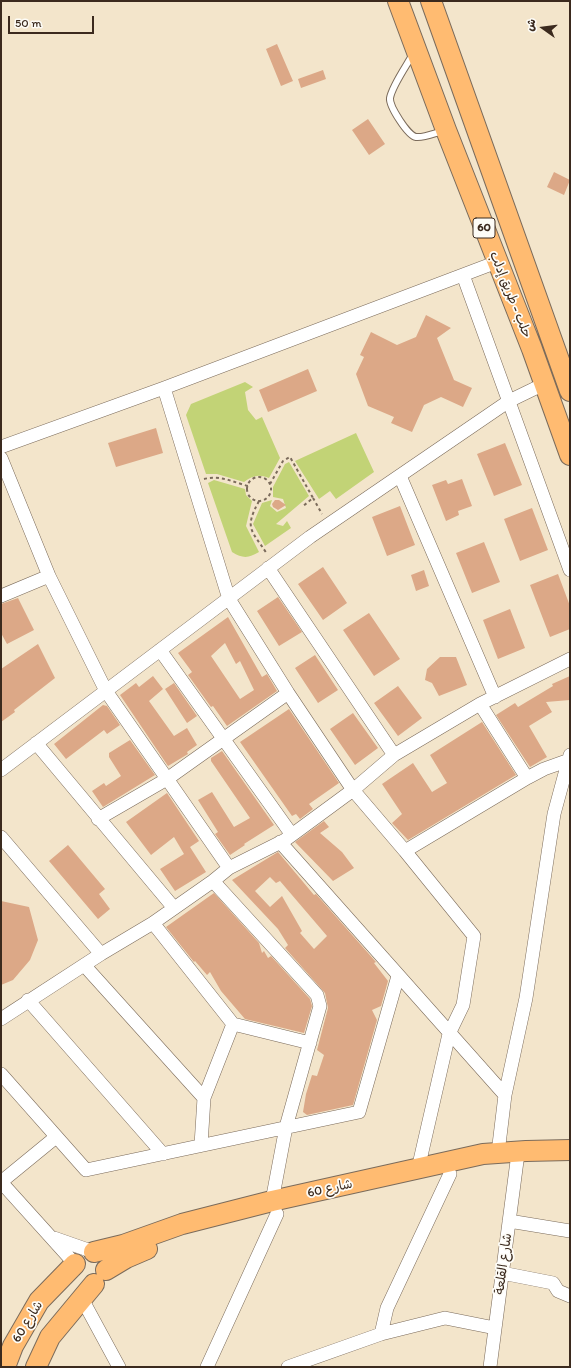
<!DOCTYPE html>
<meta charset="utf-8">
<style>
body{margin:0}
#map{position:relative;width:571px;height:1368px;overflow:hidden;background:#f3e5cb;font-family:Itim,"Playpen Sans Arabic",sans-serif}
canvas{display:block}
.frame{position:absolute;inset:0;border:2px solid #3b2a1e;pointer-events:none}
.north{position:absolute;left:523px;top:8px;width:40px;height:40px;-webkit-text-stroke:3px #fdfcf7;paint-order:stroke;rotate:284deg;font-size:11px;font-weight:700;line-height:16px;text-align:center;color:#3b2a1e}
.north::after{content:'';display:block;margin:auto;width:14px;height:18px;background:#3b2a1e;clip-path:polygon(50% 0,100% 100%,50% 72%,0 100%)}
.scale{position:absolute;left:8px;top:16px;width:86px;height:18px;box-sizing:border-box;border:2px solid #3b2a1e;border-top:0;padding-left:5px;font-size:12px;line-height:14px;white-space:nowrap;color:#3b2a1e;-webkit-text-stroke:3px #fdfcf7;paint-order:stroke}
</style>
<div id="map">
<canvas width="571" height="1368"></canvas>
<div class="frame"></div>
<div class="north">ش</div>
<div class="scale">50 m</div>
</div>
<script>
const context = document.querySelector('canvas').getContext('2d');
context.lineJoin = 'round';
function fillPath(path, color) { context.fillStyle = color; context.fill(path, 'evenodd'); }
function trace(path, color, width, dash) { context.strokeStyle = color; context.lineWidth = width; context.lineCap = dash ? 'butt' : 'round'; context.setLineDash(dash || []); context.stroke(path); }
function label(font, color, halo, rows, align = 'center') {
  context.font = font + ' Itim,"Playpen Sans Arabic",sans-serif'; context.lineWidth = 3.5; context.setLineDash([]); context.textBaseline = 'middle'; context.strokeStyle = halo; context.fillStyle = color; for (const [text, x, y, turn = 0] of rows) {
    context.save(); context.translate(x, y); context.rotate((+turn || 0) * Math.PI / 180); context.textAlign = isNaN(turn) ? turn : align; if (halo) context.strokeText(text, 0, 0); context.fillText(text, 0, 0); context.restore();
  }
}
const green = new Path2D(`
 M245 382 253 387 245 392 248 410 256 420 262 417 280 458 269 478C259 474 253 475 244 482L217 474H206L186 415 191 404Z
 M356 433 374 472 336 499 330 491 319 499 295 461Z
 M289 462 309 496 276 524 283 526 287 521 291 528 265 546 253 524 262 503 272 500 270 506 277 512 286 508 283 499 273 497V487L285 464Z
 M214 480 245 489 246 495 252 501 246 526 259 552C249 558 243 559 232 552L208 483Z`);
const building = new Path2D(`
 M277 44 293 81 281 86 266 49Z
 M323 70 326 79 301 88 298 79Z
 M368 119 385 144 369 155 352 130Z
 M554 172 570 180 564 195 547 187Z
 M426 315 451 328 437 338 454 380 472 388 463 407 441 397 424 405 412 432 391 423 394 417 368 406 356 374 364 357 360 355 371 332 397 345 416 337Z
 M308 369 317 391 268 412 259 390Z
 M156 428 163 453 116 467 108 443Z
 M505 443 522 485 494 496 477 454Z
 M462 479 472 506 458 511 459 515 446 521 432 485 446 480 448 484Z
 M275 500H279L286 505 278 510 273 507 272 504Z
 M400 506 415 545 387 556 372 517Z
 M532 508 548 550 520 561 504 519Z
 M484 542 500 582 472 593 456 553Z
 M323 567 347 603 323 620 298 584Z
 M424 570 429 586 416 591 411 575Z
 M558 574 570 606V629L550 637 530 585Z
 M278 597 302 632 279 646 257 611Z
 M18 598 34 630 7 644 1 633V604Z
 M510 609 525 648 498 659 483 620Z
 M369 613 400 659 374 676 343 630Z
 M228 617 262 677 267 674 277 691 227 726 213 706 211 707 188 675 192 672 178 653ZM225 643 236 664 240 661 254 690 240 699 211 656Z
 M38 644 55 678 14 710 15 712 1 722V669Z
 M315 655 338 690 318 703 295 668Z
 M440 657H456L467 685 439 696 432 683 425 680 427 669Z
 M153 676 163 689 149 701 174 736 187 728 197 745 187 752 188 754 168 766 120 695 136 683 139 687Z
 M570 676V700L546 702 552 712 529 726 547 757 530 767 496 715 515 703 518 707 553 686 552 684Z
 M174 683 197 716 187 723 165 689Z
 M398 686 422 718 398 736 374 703Z
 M103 705 107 706 120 725 107 734 104 730 66 759 54 744Z
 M289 709 339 783 309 804 313 809 300 819 296 814 292 816 240 742Z
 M353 713 378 748 355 765 330 729Z
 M482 722 516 775 408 840 392 823 402 814 382 784 413 763 432 792 447 783 430 755Z
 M130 740 155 775 103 807 92 791 104 783 106 786 121 776 109 757V753Z
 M222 751 274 825 244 844 245 845 230 855 215 834 218 832 198 800 212 792 234 827 250 818 211 761V758Z
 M167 793 199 841 190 847 206 872 175 891 160 869 184 854 174 837 151 855 126 822Z
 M324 821 329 827 320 833 342 852 354 868 333 881 295 842Z
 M68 845 105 889 99 894 110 909 98 919 49 861Z
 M278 852 314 895 316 894 376 962 374 963 388 981 381 1006 372 1010 377 1020 353 1105 307 1115 303 1112 306 1094 312 1075 317 1076 324 1055 317 1050 328 1008 325 993 285 948 288 945 278 929 232 880ZM270 877 276 883 280 881 327 936 314 949 300 933 302 931 282 896 270 907 255 891Z
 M214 893 259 943 262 953 264 951 268 958 271 956 310 999 312 1006 304 1033 245 1019 221 991 210 972 207 975 195 961 194 962 166 927Z
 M1 901 29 907 38 940 30 960 13 980 1 985Z`);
const path = new Path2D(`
 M247 489a12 12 0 1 1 24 0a12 12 0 1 1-24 0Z
 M204 479C220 475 233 482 248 486
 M270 484 283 461 290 457 313 498 302 507
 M313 498 322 514
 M259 501C244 529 251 529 267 554`);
const lane = new Path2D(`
 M413 54C407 65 392 86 390 98 389 106 408 136 416 137 424 138 435 133 443 131`);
const street = new Path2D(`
 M463 275 570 570
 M164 388 229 599 288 693 353 790 405 851 474 936 463 1005 449 1034 418 1169
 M1 447 164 388 497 262
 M1 458 49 576
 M400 476 495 697
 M268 568 394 755
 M1 596 49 576 106 691 229 868
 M160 650 292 835
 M480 704 527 778
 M36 743 174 908
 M1 770 310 537 509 401 544 384
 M98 819 167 779 288 693
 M1 837 101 954
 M280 842 505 1095
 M405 851 527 778 544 769 569 760
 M213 881 317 995 320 1006 286 1127 272 1201
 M153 923 233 1024 310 1043
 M84 965 204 1098 201 1145
 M28 1000 163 1154
 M1 1019 101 954 153 923 213 881 229 868 285 840 353 790 394 755 480 704 570 659
 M1 1074 86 1170 359 1112 398 976
 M204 1098 233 1024
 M498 1153 505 1095 526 998 554 814 570 755
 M1 1182 75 1264
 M1 1182 56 1137
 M509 1221 570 1231
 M54 1238 94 1252
 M502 1273 553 1283 558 1291 570 1296
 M81 1297 119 1367
 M381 1334 387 1308 450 1174
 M207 1367 277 1214
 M288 1367 381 1334 445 1318 495 1328
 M490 1367 517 1161`);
const primary = new Path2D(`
 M398 1 446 130 532 349 570 455
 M431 1 570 391
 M94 1252 123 1245 182 1224 272 1201 483 1154 526 1151 570 1150
 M106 1270 126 1258 147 1249
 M5 1367 13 1346 39 1301 75 1264
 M36 1367 50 1337 94 1284`);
const shields = [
 [484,228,22]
];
const shieldNames = [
 ["60",484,228]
];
const streetNames = [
 ["حلب - طريق إدلب",510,295,68],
 ["شارع 60",330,1189,-12],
 ["شارع القلعة",504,1264,-82],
 ["شارع 60",28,1322,-58]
];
fillPath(green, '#c2d376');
fillPath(building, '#dca887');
trace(lane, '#7b6b5b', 8);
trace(street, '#7b6b5b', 14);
trace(primary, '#7b6b5b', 22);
trace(path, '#7b6b5b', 2, [3, 3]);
trace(lane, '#fff', 6);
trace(street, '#fff', 13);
trace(primary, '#ffbb71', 20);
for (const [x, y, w] of shields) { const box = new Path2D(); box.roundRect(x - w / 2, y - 10, w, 20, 3); context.fillStyle = '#fdfcf7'; context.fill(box); trace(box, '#3b2a1e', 1); }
label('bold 12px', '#3b2a1e', null, shieldNames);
label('13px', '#3b2a1e', '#fdfcf7', streetNames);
</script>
